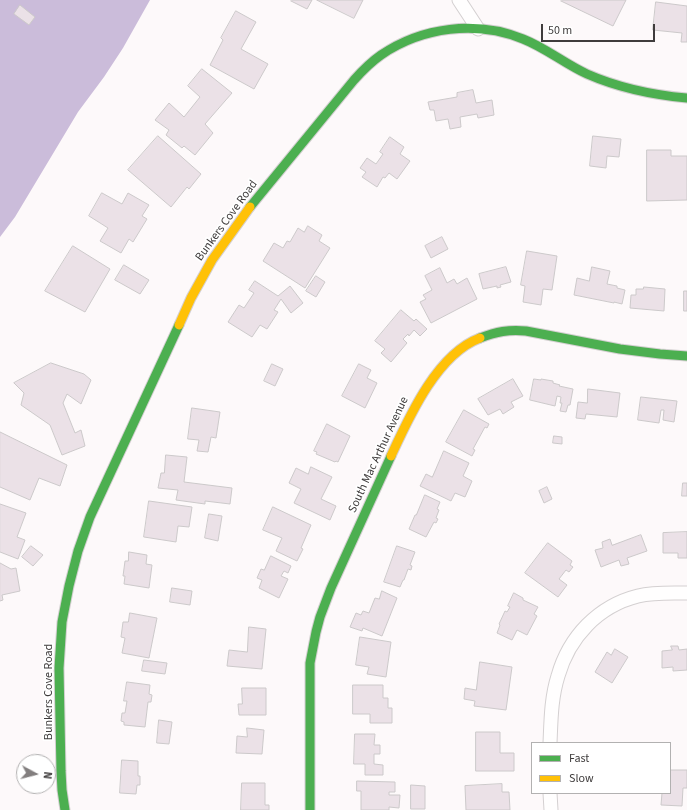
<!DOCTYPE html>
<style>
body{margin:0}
#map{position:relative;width:687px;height:810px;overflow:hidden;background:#fdf9fa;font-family:"Source Sans 3",sans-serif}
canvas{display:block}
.legend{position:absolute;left:531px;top:742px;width:140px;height:52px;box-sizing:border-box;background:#fff;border:1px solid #b2b1b1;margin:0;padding:5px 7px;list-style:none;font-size:12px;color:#3f3c3c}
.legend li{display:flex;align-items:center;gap:8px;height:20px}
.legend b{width:20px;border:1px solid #b2b1b1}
.north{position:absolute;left:16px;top:754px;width:40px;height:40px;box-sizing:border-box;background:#fff;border:1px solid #b2b1b1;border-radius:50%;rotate:97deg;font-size:11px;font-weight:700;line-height:16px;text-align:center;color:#3f3c3c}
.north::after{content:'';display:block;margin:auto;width:14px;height:18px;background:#827e7e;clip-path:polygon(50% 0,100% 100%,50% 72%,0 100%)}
.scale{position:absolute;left:541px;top:24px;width:114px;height:18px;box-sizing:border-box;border:2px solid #3f3c3c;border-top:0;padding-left:5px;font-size:12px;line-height:14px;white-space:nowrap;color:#3f3c3c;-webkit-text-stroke:3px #fff;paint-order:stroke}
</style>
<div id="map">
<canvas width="687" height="810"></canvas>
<ul class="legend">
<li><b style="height:5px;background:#4caf50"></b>Fast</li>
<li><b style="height:5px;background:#ffc107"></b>Slow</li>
</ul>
<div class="north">N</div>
<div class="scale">50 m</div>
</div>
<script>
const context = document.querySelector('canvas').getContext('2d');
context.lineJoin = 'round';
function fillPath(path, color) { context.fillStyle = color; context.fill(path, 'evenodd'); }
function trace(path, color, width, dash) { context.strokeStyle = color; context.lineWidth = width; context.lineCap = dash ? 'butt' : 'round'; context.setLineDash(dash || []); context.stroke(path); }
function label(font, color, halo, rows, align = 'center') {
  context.font = font + ' "Source Sans 3",sans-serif'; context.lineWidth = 3.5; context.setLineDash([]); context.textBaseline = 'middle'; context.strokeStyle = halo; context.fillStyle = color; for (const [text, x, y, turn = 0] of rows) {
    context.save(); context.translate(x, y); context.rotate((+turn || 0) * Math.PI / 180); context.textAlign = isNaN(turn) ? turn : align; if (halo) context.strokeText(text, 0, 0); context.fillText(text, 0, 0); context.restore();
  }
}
const water = new Path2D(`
 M0 0H150L123 48 104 77 78 112 15 217 0 237Z`);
const building = new Path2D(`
 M292 0H312L307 9 291 1Z
 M317 0H363L354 18Z
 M562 0H626L613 26 561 1Z
 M656 2 687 6V42H681L682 33 653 30Z
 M20 5 35 17 29 25 14 14Z
 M236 11 256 22 241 49 268 64 254 89 210 65 223 40 221 38Z
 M202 69 232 93 205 124 213 133 195 155 184 146 182 148 166 135 169 130 155 120 169 103 184 117 200 97 188 86Z
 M473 90 476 103 492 100 494 115 478 118 477 114 460 117 461 127 450 129 448 119 436 121 434 110H430L428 102 457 97V93Z
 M158 136 201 174 189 189 187 187 171 207 128 170Z
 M593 136 621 139 619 157 607 156 606 168 590 166Z
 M390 137 404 147 400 154 410 161 397 179 389 173 385 178 383 177 377 187 362 177 366 172 360 168 367 158 376 164 383 154 380 152Z
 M647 150H671V156H687V200L647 201Z
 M102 193 122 204 128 193 149 205 142 216 147 219 133 242 129 239 121 253 100 241 108 228 89 216Z
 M308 226 322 235 319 241 330 248 305 288 263 261 274 243 283 248 287 241 290 242 298 228 304 232Z
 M442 237 448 249 431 258 425 246Z
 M73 246 110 269 85 312 45 291Z
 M527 251 557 256 552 290 543 289 541 305 523 302 525 286 521 285Z
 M124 265 149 280 140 294 115 280Z
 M506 267 511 282 500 285 501 287 497 288V286L483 289 479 274Z
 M592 267 610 271 607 284 617 286V288L625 290 622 304 614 302V303L574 295 577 278 589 281Z
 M440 268 447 283 454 279 457 284 467 278 477 299 431 323 420 302 426 299 423 295 432 290 425 276Z
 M316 276 325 282 316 297 306 291Z
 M255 281 278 296 290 286 303 303 291 313 281 299 274 310 278 312 267 329 260 325 252 337 228 322 239 305 244 308 254 293 249 290Z
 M644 287 665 289 664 311 630 308 631 295H636V289H643Z
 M684 291H687V311H684Z
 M401 310 414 321 416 319 427 329 420 336 414 330 409 336 408 334 403 339 407 343 391 362 381 353 385 349 375 341Z
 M51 363 84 374 91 380 81 404 67 394 63 403 75 433 81 430 85 446 62 455 50 425 21 405 24 393 14 383Z
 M272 364 283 369 275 386 264 381Z
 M359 364 371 370 367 378 377 383 365 408 342 396Z
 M513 379 523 396 511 402 514 407 503 414 500 409 488 415 478 399Z
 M534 379 541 380V379L553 381V383L560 385 559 386 573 389 570 405H568L566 412 560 411 562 403H560L561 397 557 396 555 406 530 400Z
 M588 389 620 393 617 417 586 414 585 419 576 418 578 402 587 403Z
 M641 397 677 401 674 422 663 420 664 410H661L659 423 638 420Z
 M192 408 220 412 216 438 211 437 208 452 197 451 199 440 188 439Z
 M464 410 489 424 487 428 485 427 473 449 475 450 472 456 446 442Z
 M327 424 350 436 338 462 336 461 335 462 316 454 317 452 314 451Z
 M0 432 67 465 60 486 39 478 30 500 0 487Z
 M554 436 562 437V444L553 443Z
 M444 451 469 463 463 476 472 481 465 497 455 493 451 501 420 486 426 474 432 477Z
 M166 455 187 457 184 482 232 488 230 504 205 501V504L176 500 178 490 158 488 161 473H164Z
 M311 467 332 477 321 499 336 506 330 520 294 503 301 489 289 483 296 468 308 474Z
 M683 483H687V496H682Z
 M547 487 552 499 544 503 539 491Z
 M425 495 440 502 437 509 439 510 436 518 438 519 436 523 434 522 426 537 409 529 415 515H416Z
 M149 501 192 507 189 527 178 526 176 542 144 537Z
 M0 504 26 513 17 537 25 540 18 559 0 552Z
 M273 507 311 525 301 548 303 549 297 561 276 551 282 538 263 530Z
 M209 514 222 516 218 541 205 538Z
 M687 532V558H678V553H663V533Z
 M641 535 647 551 627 558 629 564 621 566 619 560 601 567 595 550 603 548 602 542 610 539 612 545Z
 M548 543 572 561 570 565 573 567 569 572 566 570 559 579 567 585 558 597 525 573Z
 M31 546 43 555 33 566 22 557Z
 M397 546 415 552 410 565 412 566 411 570 408 569 404 580H403L400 587 384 582Z
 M129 552 147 555 146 564 152 565 149 588 124 584 125 576H123L125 561H128Z
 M271 556 291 566 288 573 284 571 281 576 288 579 279 598 259 588 262 580 257 578 261 569 264 570Z
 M0 563 11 569 16 568 20 591 2 595 3 600 0 601Z
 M172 588 192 591 190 605 170 602Z
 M382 591 397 598 382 636 363 628 362 631 350 627 356 613 361 615 363 611 369 613 375 598 379 599Z
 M514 593 523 598V600L538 607 534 614 537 616 527 635 517 630 512 640 497 633 500 625 499 624 505 611 507 612 510 607 508 606Z
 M130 613 157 618 149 658 122 653 125 638 121 637 123 622H128Z
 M249 627 266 629 262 669 227 666 229 650 247 652Z
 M360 637 391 642 386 677 367 674 369 667 356 665Z
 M671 646H678L679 650 687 649V670L673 671V667L662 668V651L672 650Z
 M615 649 628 657 612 683 595 672 607 652 611 655Z
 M144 660 167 663 165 674 142 671Z
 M480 662 512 667 506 710 474 706 475 701 464 699 465 688 476 690Z
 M127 682 150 685 149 694 152 695 151 702H148L145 727 124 725V722L121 721 122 713H125L127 701H124Z
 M353 685H383V698H388V708H392V723H370V714H353Z
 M242 688H266V715H239L238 704H242Z
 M159 720 172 722 169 744 157 743Z
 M247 728 264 730 262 754 236 753 237 736 247 737Z
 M476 732H500V753H514V771H476Z
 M355 734H375L374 745H380V754H374V764L383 765V775H365V764H354Z
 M122 760 138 761V776H140V785H137L136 794 120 793Z
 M670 770H687V788H683L682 806 661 805 662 793H670Z
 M357 781 395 782V792H389V795H400L399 808 389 807V810H361V791H357Z
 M242 783H265V805H269V810H241Z
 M502 784V792H509L510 810H466L465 786Z
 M411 785 425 786V809H411Z`);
const street = new Path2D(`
 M459 0 478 29
 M550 743C551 721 551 698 558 676 569 637 598 606 638 596 654 592 671 593 687 593
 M550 793 551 810`);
const fast = new Path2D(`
 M250 207 354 80C362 71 371 62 381 55 422 27 476 20 523 39 546 48 565 64 587 74 619 88 653 95 687 98
 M480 338C496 332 509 329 526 331L620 349 660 354 687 356
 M65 810 62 790 61 771 59 668 62 622 69 586 78 551 90 517 179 325
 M310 810V663L316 632 320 617 331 588 391 456`);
const slow = new Path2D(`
 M179 325 191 298 212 260 250 207
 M391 456C409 417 437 354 480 338`);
const streetNames = [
 ["Bunkers Cove Road",227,221,-54],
 ["South Mac Arthur Avenue",379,455,-65],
 ["Bunkers Cove Road",49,692,-90]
];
fillPath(water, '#cbbcda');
fillPath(building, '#ebe1e7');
trace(building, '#ccc9ca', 1);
trace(street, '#d4d0d1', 15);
trace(fast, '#d4d0d1', 11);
trace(slow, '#d4d0d1', 11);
trace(street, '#fffefe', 13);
trace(fast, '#4caf50', 9);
trace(slow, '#ffc107', 9);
label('12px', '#3f3c3c', '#fff', streetNames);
</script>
